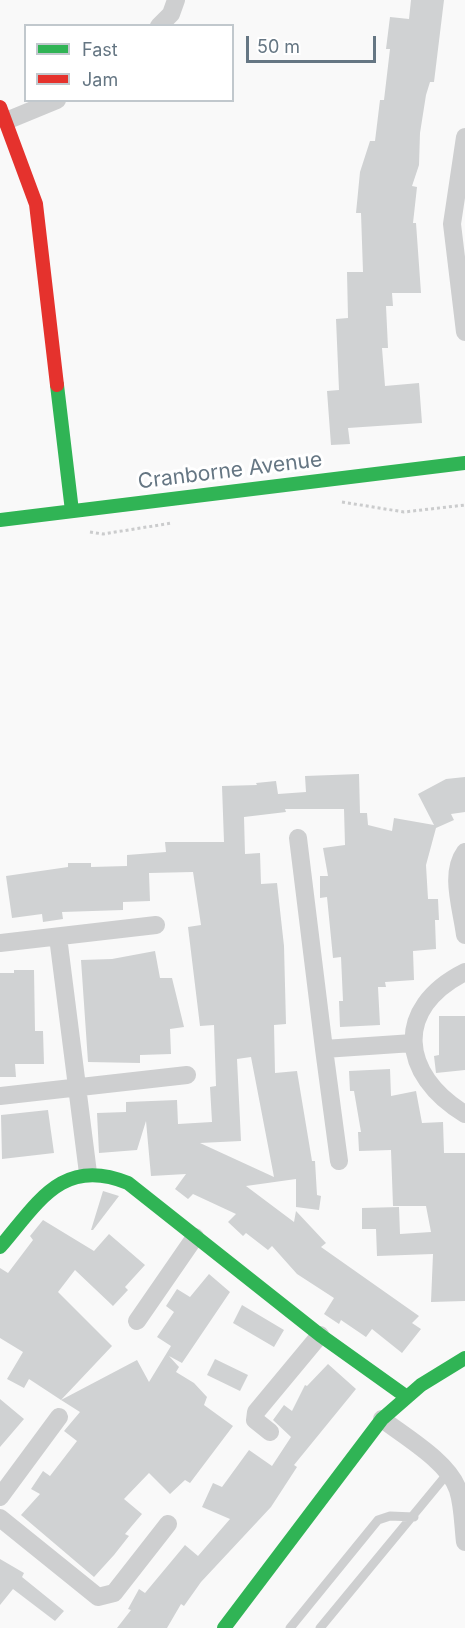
<!DOCTYPE html>
<style>
body{margin:0}
#map{position:relative;width:465px;height:1628px;overflow:hidden;background:#f9f9f9;font-family:Inter,sans-serif}
canvas{display:block}
.legend{position:absolute;left:24px;top:24px;width:210px;height:78px;box-sizing:border-box;background:#fff;border:2px solid #c1c8cd;margin:0;padding:8px 10px;list-style:none;font-size:18px;color:#657683}
.legend li{display:flex;align-items:center;gap:12px;height:30px}
.legend b{width:30px;border:2px solid #c1c8cd}
.scale{position:absolute;left:246px;top:36px;width:130px;height:27px;box-sizing:border-box;border:3px solid #657683;border-top:0;padding-left:8px;font-size:18px;line-height:21px;white-space:nowrap;color:#657683;-webkit-text-stroke:4px #fff;paint-order:stroke}
</style>
<div id="map">
<canvas width="465" height="1628"></canvas>
<ul class="legend">
<li><b style="height:8px;background:#30b455"></b>Fast</li>
<li><b style="height:8px;background:#e5322d"></b>Jam</li>
</ul>
<div class="scale">50 m</div>
</div>
<script>
const context = document.querySelector('canvas').getContext('2d');
context.lineJoin = 'round';
function fillPath(path, color) { context.fillStyle = color; context.fill(path, 'evenodd'); }
function trace(path, color, width, dash) { context.strokeStyle = color; context.lineWidth = width; context.lineCap = dash ? 'butt' : 'round'; context.setLineDash(dash || []); context.stroke(path); }
function label(font, color, halo, rows, align = 'center') {
  context.font = font + ' Inter,sans-serif'; context.lineWidth = 6; context.setLineDash([]); context.textBaseline = 'middle'; context.strokeStyle = halo; context.fillStyle = color; for (const [text, x, y, turn = 0] of rows) {
    context.save(); context.translate(x, y); context.rotate((+turn || 0) * Math.PI / 180); context.textAlign = isNaN(turn) ? turn : align; if (halo) context.strokeText(text, 0, 0); context.fillText(text, 0, 0); context.restore();
  }
}
const building = new Path2D(`
 M411 0H444L434 82H430L426 95 420 133 419 165 412 186 417 187 413 223H416L421 293H392L393 306H386L388 348H382L385 386 419 383 422 423 348 428 350 444 331 445 327 391 339 390 336 319 348 318 347 272H363L361 213H356L360 172 370 141H375L380 100H384L390 49H386L390 17 409 19Z
 M359 774 360 813H367L368 825 392 831 394 818 434 825 418 794 446 779 465 777V812L451 814 454 820 436 828 426 865 428 899H438L439 920H435L436 949 413 951 414 980 385 982 386 987H378L380 1025 340 1027 339 1001H343L341 957 333 958 327 897 320 898V876H328L323 848 345 845 344 809H285L286 812 244 817 245 854 260 853 261 884 277 883 284 946 286 1024 274 1025 275 1073 297 1071 312 1161H315L317 1195 321 1196 319 1210 296 1207V1179L246 1186 294 1222 296 1211 326 1243 321 1247 419 1316 412 1323 421 1329 402 1353 372 1329 366 1337 341 1320 339 1324 324 1314 334 1298 297 1274 272 1246 268 1250 246 1233 243 1236 228 1222 236 1214 193 1194 188 1199 175 1189 186 1174 151 1176 146 1121 137 1150 99 1153 97 1113 126 1112V1102L177 1100 178 1124 212 1122 210 1087 216 1086 214 1025 200 1026 188 927 201 925 193 872 149 873 150 901 123 902V910L62 912 63 919 43 922 42 914 12 918 6 876 68 867V863H91V867L127 866V855L166 852 165 842H224L222 786 257 785 256 783 276 781 278 794 306 792 305 776ZM251 1057 274 1177 200 1143 241 1141 237 1059Z
 M155 951 160 978H172L184 1027 170 1029 171 1054 140 1055V1063L88 1062 81 960 112 959Z
 M14 970H34L35 1031H43L44 1064H15L16 1077H0V973H14Z
 M439 1016H465V1070L436 1073 434 1056 439 1055Z
 M390 1069 391 1096 416 1091 422 1123 443 1122 444 1153H465V1301L431 1302 433 1254 377 1256 376 1229H362V1208L399 1207 400 1234 431 1232 426 1206H393L391 1150 359 1151 358 1132H361L354 1091H350L349 1071Z
 M48 1110 54 1153 2 1159 1 1115Z
 M103 1191 119 1196 93 1230H91Z
 M43 1220 94 1251 109 1234 145 1265 125 1287 128 1290 113 1306 75 1270 58 1292 112 1346 61 1400 29 1379 24 1388 7 1379 23 1352 0 1338V1268L8 1273 33 1240 30 1236Z
 M209 1274 230 1292 182 1363 169 1356 179 1367 176 1372 194 1383 207 1397 204 1405 233 1426 190 1483 185 1480 170 1494 149 1473 124 1499 142 1514 125 1534 129 1536 114 1555 94 1577 21 1515 40 1494 31 1489 43 1471 50 1476 77 1441 64 1431 80 1412 61 1400 137 1360 149 1382 171 1346 157 1337 174 1312 166 1306 177 1289 190 1297Z
 M242 1305 284 1330 274 1347 233 1323Z
 M215 1359 248 1375 240 1391 207 1375Z
 M328 1364 356 1389 294 1465 297 1467 271 1507 201 1582 184 1606 181 1604 167 1628H117L131 1610 128 1609 139 1589 145 1593 185 1545 198 1556 230 1519 202 1507 213 1483 222 1487 249 1450 272 1466 291 1437 273 1420 284 1405 292 1411 305 1385 307 1386Z
 M0 1399 24 1419 0 1447Z
 M0 1559 24 1573 22 1577 64 1611 55 1621 13 1589 0 1605Z`);
const path = new Path2D(`
 M342 502 404 512 465 505
 M90 532 103 534 172 523`);
const lane = new Path2D(`
 M290 1628 378 1520 390 1516 414 1517
 M320 1628 448 1473`);
const street = new Path2D(`
 M159 26 171 14 176 0
 M6 121 57 100
 M465 137 452 224 465 332
 M298 838 324 1049
 M465 852C449 874 462 909 465 935
 M58 937 88 1173
 M0 943 156 925
 M465 972C393 1008 400 1075 465 1114
 M0 1096 187 1075
 M339 1161 324 1049 413 1043
 M137 1321 195 1237
 M382 1419C404 1436 449 1462 458 1490 463 1506 463 1525 465 1542
 M270 1432 255 1420 256 1412 320 1335
 M0 1497 59 1417
 M0 1518 98 1597 114 1593 168 1524`);
const fast = new Path2D(`
 M57 385 72 511
 M0 520 465 463
 M0 1247C38 1203 62 1156 128 1183L320 1335 404 1395
 M224 1628 382 1419 421 1385 465 1358`);
const jam = new Path2D(`
 M0 107 36 204 57 385`);
const streetNames = [
 ["Cranborne Avenue",230,471,-7]
];
fillPath(building, '#d0d2d3');
trace(path, '#cbcccd', 3, [3, 3]);
trace(lane, '#cecfd0', 9);
trace(street, '#cecfd0', 18);
trace(fast, '#30b455', 14);
trace(jam, '#e5322d', 14);
label('21px', '#657683', '#fff', streetNames);
</script>
